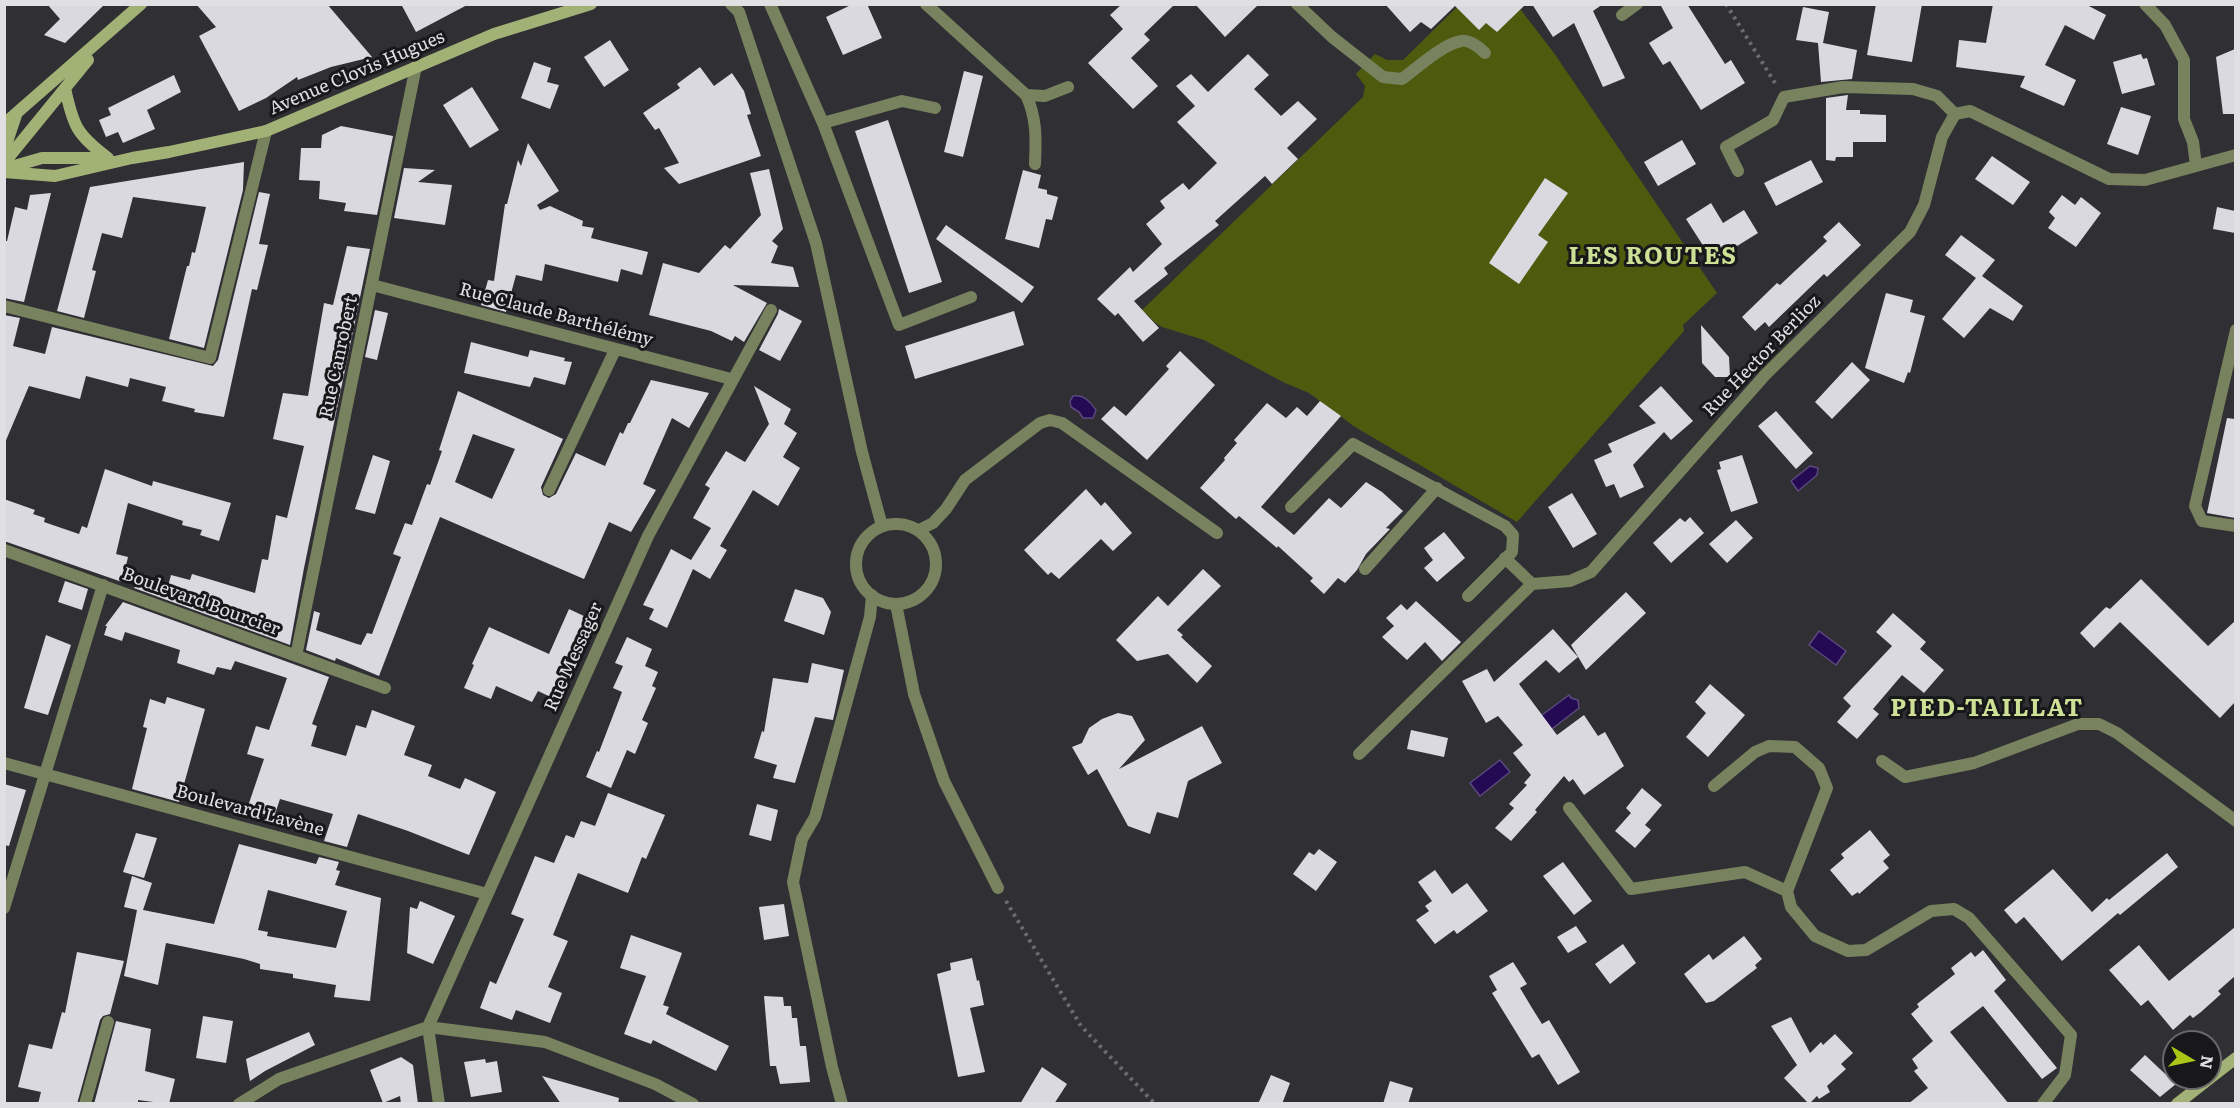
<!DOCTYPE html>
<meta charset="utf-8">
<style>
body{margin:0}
#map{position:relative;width:2240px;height:1108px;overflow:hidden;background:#302f34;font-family:Literata,serif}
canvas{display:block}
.frame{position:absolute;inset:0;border:6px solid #e0dfe2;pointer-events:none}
.north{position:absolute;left:2162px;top:1030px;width:60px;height:60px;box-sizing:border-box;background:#18181a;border:2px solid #68686a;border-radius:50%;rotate:99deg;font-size:16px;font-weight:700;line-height:24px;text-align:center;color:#e0dfe2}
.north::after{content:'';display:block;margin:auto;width:21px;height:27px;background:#abc616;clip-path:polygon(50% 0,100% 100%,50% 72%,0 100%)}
</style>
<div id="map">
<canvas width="2240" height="1108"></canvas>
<div class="frame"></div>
<div class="north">N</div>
</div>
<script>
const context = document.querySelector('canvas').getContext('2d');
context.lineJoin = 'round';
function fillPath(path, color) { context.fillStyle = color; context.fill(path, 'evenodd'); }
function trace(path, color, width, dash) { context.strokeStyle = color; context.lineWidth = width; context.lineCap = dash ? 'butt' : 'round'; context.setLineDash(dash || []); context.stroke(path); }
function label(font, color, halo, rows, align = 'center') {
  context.font = font + ' Literata,serif'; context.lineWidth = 6; context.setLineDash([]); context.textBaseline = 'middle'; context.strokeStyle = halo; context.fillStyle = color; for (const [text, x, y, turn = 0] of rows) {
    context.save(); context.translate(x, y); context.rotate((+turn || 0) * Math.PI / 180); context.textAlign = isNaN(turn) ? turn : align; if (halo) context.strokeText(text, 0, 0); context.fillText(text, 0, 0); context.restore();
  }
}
const green = new Path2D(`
 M1460 4 1517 5 1554 53 1717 293 1683 325 1684 331 1517 522 1355 427 1309 393 1285 383 1204 340 1162 327 1154 322 1146 313 1143 316 1138 314 1363 97 1365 86 1356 74 1375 54 1387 60H1403Z`);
const water = new Path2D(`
 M1073 396C1084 394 1090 402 1096 410L1093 418H1083L1079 412 1071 407 1070 401Z
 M1810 466 1818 468 1817 475 1798 491 1791 481Z
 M1819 631 1846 651 1836 665 1809 645Z
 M1569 695 1571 698 1578 700 1579 708 1548 732 1538 718Z
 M1500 760 1510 772 1480 796 1470 783Z`);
const building = new Path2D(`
 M47 4H105L65 43 44 35 60 19Z
 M196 4H327L372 57 331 67 298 80 297 77 266 98 239 111 199 36 216 27Z
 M401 4H469L416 32Z
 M853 4H867L882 38 843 55 826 17Z
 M1122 4H1175L1144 34 1150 40 1131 58 1158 86 1133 109 1088 63 1123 29 1110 15Z
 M1195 4H1259L1225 37Z
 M1385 4H1526L1497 32 1486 23 1479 30 1455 6 1431 29 1421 22 1410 32Z
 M1532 4H1603L1593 11 1625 78 1603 87 1574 23 1553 37Z
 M1660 4H1687L1725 64 1731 60 1745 83 1701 110 1670 61 1663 65 1649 43 1673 28Z
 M1876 4H1922L1912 62 1867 55Z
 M1993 4H2085L2106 15 2094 40 2065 25 2045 65 2076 80 2064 106 2020 87 2025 76 1956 67 1959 40 1986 43Z
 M1803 7 1829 12 1823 43 1857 50 1852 79 1821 82 1818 43 1796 40Z
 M610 40 629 70 604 87 584 57Z
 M2235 49V114H2223L2216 57Z
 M1248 54 1269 75 1254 89 1281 116 1298 101 1317 119 1287 148 1298 159 1272 184 1265 176 1215 221 1219 225 1164 268 1168 274 1134 301 1159 328 1143 342 1118 313 1115 316 1097 299 1130 267 1133 272 1162 244 1146 224 1165 208 1160 201 1183 183 1189 190 1217 163 1177 122 1195 106 1176 86 1191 74 1208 92Z
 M2141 54 2143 59 2147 58 2155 85 2122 94 2113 62Z
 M534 62 551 68 547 82 559 85 550 109 521 98Z
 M700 67 714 86 732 73 744 91 751 114 747 115 761 156 679 184 664 168 679 163 659 128 655 130 643 113 680 88 677 84Z
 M964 71 983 76 963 157 944 152Z
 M174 75 181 92 147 110 155 129 123 143 118 132 106 137 99 120 111 115 108 108Z
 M472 87 499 130 470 148 443 105Z
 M1848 95 1846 110H1860V114L1886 115V142H1853V157H1836L1835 161 1826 160V98Z
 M2121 107 2151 116 2138 155 2107 144Z
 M888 120 942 282 909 293 855 131Z
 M341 126 393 136 377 215 344 211 346 203 319 199 320 181 299 180 301 148H321L322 135Z
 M1682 140 1696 164 1658 186 1644 162Z
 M528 143 559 191 537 205 540 210 550 206 583 221 582 226 594 228 591 238 648 252 642 275 621 269 618 282 545 264 542 281 516 275 506 312 481 305 488 280 494 281 505 204H507L518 160 521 166Z
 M1992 156 2030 182 2013 205 1975 179Z
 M1811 160 1823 182 1776 206 1764 183Z
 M244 162 243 190 204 348 169 339 187 266H189L192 252 195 253 206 207 133 197 122 238 102 233 92 270 96 271 84 318 57 311 90 187Z
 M404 168 435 170 418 182 452 185 445 225 394 218Z
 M769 169 783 229 772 241 778 246 771 263 793 267 799 287 733 285 767 303 744 342 735 336 732 341 711 331 649 315 663 263 699 273 725 245 730 249 761 215 750 173Z
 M1023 170 1041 175 1038 188 1047 190V194L1058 197 1052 220 1046 219 1039 248 1005 239Z
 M1545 178 1568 193 1538 235 1548 242 1519 284 1489 263Z
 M259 192 270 194 259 244 268 245 257 290 252 289 224 417 194 412 195 409 162 401 166 387 130 378 128 387 86 376 80 399 29 386 4 445V315L20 318 13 346 45 354 52 327 213 366 218 360Z
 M51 193 24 302 4 298V241H7L15 207 27 210 30 195Z
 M2062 195 2075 205 2081 197 2101 213 2076 247 2048 228 2055 218 2049 212Z
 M1711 203 1723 223 1744 210 1758 233 1713 261 1686 219Z
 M2217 207 2235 211V233L2213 229Z
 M1839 222 1861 245 1827 277 1824 274 1769 327 1765 322 1755 331 1742 317 1777 283 1780 285 1827 241 1823 237Z
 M946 225 1034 287 1022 303 936 239Z
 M1961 235 1995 260 1982 276 2023 306 2013 321 1990 308 1964 338 1942 319 1976 278 1945 255Z
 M347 246 370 249 304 568 290 645 134 588 142 577 168 586 171 575 190 580 192 574 255 593 262 559 268 560 276 515 287 518 304 446 273 439 283 393 308 396 324 303 333 305Z
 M1886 293 1913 300 1910 312 1925 316 1910 373 1908 372 1904 383 1865 368Z
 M779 309 802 321 780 361 759 350 778 314Z
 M375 310 388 313 377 360 365 357Z
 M1014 311 1024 345 915 379 905 346Z
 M1701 325 1729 357 1730 377H1715L1702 363Z
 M471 342 528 357 530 350 565 358 564 361 572 362 565 385 534 377 530 387 464 373Z
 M1180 351 1215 385 1147 460 1101 419 1114 406 1126 416 1169 369 1166 366Z
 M1852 362 1870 380 1832 419 1815 402Z
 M651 380 709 393 689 428 672 418 643 484 656 490 631 532 609 522 584 579 440 517 379 676 336 658 335 661 306 650 314 611 320 613 316 630 357 644 361 645 367 633 372 634 401 557 393 554 405 523 412 525 427 484 430 485 442 451 439 450 458 391 563 439 541 487 543 495 549 498 556 494 576 453 605 466 620 432 623 434 628 423H630ZM473 434 515 449 492 499 455 482Z
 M754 386 791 409 784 424 797 433 783 457 800 468 778 506 753 490 720 546 727 550 710 579 693 569 667 628 649 619 654 609 643 605 671 549 691 560 711 528 693 518 710 488 705 485 726 451 745 462 769 424Z
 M1661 386 1693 421 1671 440 1664 432 1633 465 1644 487 1620 498 1614 484 1606 487 1594 460 1612 452 1608 444 1656 423 1639 406Z
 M1320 401 1341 416 1261 507 1294 535 1329 498 1341 508 1366 482 1382 492 1403 511 1386 528 1390 529 1366 554 1357 570 1345 583 1338 578 1324 594 1310 581 1313 578 1278 546 1277 548 1239 516 1236 519 1200 488 1225 460 1224 458 1237 443 1234 440 1267 403 1286 418 1297 407 1307 416Z
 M1776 411 1813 453 1796 469 1758 426Z
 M2227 418 2235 419V518L2207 513Z
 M373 455 390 461 375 514 355 509Z
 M1742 455 1758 503 1731 512 1717 470 1721 469 1719 462Z
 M105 469 152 486 153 481 231 503 219 541 200 535 202 530 182 525 183 521 128 503 116 554 128 557 122 582 4 541V499L35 510 33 514 45 518 44 522 79 534 82 526 87 528Z
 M1086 489 1101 506 1105 502 1132 533 1113 551 1101 539 1059 579 1051 572 1048 575 1024 550Z
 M1572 493 1597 534 1573 548 1548 507Z
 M1690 517 1704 533 1671 563 1653 543 1680 518 1685 522Z
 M1736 520 1753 538 1727 563 1709 544Z
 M1444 532 1465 558 1437 582 1424 568 1433 560 1424 548Z
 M1203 569 1221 586 1177 630 1183 635 1181 637 1212 666 1197 683 1168 654 1137 661 1116 640 1158 596 1168 606Z
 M2141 579 2208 646 2235 621V702L2220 718 2120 622 2094 648 2080 633 2106 607 2110 609Z
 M65 581 88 589 82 610 58 602Z
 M795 589 823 598 831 612 824 635 784 621Z
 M1626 592 1646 613 1586 670 1571 645Z
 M1416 601 1461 642 1442 661 1425 642 1407 660 1382 637 1394 626 1386 618 1401 604 1407 610Z
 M123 602 329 677 312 724 317 726 311 746 346 756 356 725 366 728 372 710 415 726 404 755 432 765 428 776 460 789 465 778 496 792 469 855 408 831 358 814 347 847 324 841 333 814 280 799 274 817 247 809 264 759 247 754 256 726 269 730 287 678 235 661 231 670 217 667 214 675 177 663 180 650 125 632 122 641 104 635 107 626H105Z
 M569 609 586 617 566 662 572 665 557 700 538 691 532 702 496 686 491 699 464 688 474 665 472 664 489 627 549 654Z
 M1893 613 1926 642 1920 649 1944 670 1924 693 1902 675 1873 709 1879 714 1857 739 1837 722 1851 706 1843 698 1892 646 1876 632Z
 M1553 629 1578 657 1559 673 1546 660 1519 684 1557 735 1584 715 1598 736 1605 732 1624 766 1584 795 1573 779 1569 782 1564 776 1535 810 1537 812 1511 841 1495 828 1514 808 1509 804 1527 785 1524 783 1531 775 1513 753 1523 745 1498 716 1486 723 1462 681 1487 669 1494 682Z
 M46 635 71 645 48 715 24 708Z
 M627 637 652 649 645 666 658 672 652 686 656 688 642 720 648 723 635 754 627 750 611 788 586 777 597 751 599 752 622 692 613 688 623 666 615 663Z
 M812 663 844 670 833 720 815 717 795 783 773 778 777 765 754 758 762 731 764 732 773 678 808 683Z
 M1710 684 1745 715 1708 757 1686 737 1706 713 1695 702Z
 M167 697 205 709 179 802 132 789 147 728 143 727 150 699 165 704Z
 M1118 713 1132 716 1145 740 1119 769 1202 726 1222 763 1188 781 1178 818 1157 812 1150 834 1128 826 1097 769 1088 775 1072 747 1082 743 1089 728 1102 719Z
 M1411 730 1448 738 1444 757 1407 749Z
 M4 784 26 790 9 846 4 845Z
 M1642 788 1662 805 1645 825 1651 830 1635 848 1615 831 1631 813 1626 808Z
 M608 793 665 815 646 859 642 857 628 893 578 873 553 935 568 941 548 987 562 993 550 1023 516 1010 512 1020 480 1008 490 981 496 984 524 919 511 914 535 856 554 863 566 835 574 838 581 821 595 826Z
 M757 804 778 810 771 841 749 835Z
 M1870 830 1890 855 1883 861 1889 868 1859 894 1858 892 1852 896 1830 870 1844 858 1841 854Z
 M136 833 157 838 144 878 123 872Z
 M239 844 316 864 319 857 339 862 336 870 340 871 335 885 381 898 370 1001 334 997 336 985 293 978V974L260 969V964L244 959 166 943 158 985 124 976 137 910 124 907 132 876 152 883 143 910 214 924ZM268 890 347 911 336 948 267 936 268 932 258 930Z
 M1319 849 1337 862 1316 891 1293 874 1309 852 1314 855Z
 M2167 853 2178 867 2120 915 2118 913 2062 961 2024 917 2016 924 2004 910 2053 869 2092 912 2107 898 2109 900Z
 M1563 862 1592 901 1574 915 1543 876Z
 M1435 870 1452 894 1467 883 1488 911 1457 934 1454 930 1435 944 1416 920 1429 911 1425 906 1432 901 1418 882Z
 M420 901 455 916 433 964 407 953 410 907 417 909Z
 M784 904 789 936 764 940 759 907Z
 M1576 926 1587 942 1568 953 1557 937Z
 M2235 927V976L2218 991 2221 994 2201 1012 2193 1018 2190 1015 2173 1030 2148 1000 2141 1006 2109 970 2139 945 2169 981Z
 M631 935 682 953 663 1005 669 1007 666 1014 729 1046 716 1071 653 1040 651 1044 624 1034 646 976 620 968Z
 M1744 936 1762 959 1755 965 1757 968 1714 1001 1706 1003 1684 974 1709 954 1713 960Z
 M1623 944 1636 963 1610 984 1595 964Z
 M1983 950 2006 980 1994 991 2057 1068 2042 1079 1983 1006 1950 1032 2009 1104H1908L1928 1088 1914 1071 1918 1068 1912 1059 1933 1041 1911 1014 1919 1007 1917 1004 1955 974 1951 968 1971 952 1975 957Z
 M77 952 124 961 110 1014 103 1016 100 1020 77 1104H38L41 1092 18 1087 29 1044 52 1049 62 1012 65 1013Z
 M972 958 977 981 979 980 984 1005 970 1008 985 1072 958 1077 937 974 951 970 950 963Z
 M1513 962 1527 984 1520 988 1532 1008 1542 1024 1549 1020 1580 1072 1558 1085 1539 1054 1532 1058 1492 993 1497 990 1489 976Z
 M764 996 783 997 784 1006H791L792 1018H797L800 1046H806L810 1082 780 1084 776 1066H770Z
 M203 1016 233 1021 226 1063 196 1058Z
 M1791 1017 1810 1053 1821 1042 1823 1045 1835 1034 1853 1053 1841 1064 1846 1069 1827 1086 1830 1092 1819 1099 1817 1096 1809 1104 1784 1078 1797 1065 1771 1026Z
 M116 1021 151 1029 145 1071 175 1079 169 1104 138 1100V1104H94Z
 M309 1032 315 1045 265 1071 250 1081 246 1059Z
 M2145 1055 2176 1084 2160 1097 2130 1070Z
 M401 1057 413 1065 418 1104H401L400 1096 383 1103 370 1070Z
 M485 1059 486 1063 497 1061 502 1092 471 1097 464 1062Z
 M1042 1067 1067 1084 1054 1104H1020Z
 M1271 1075 1290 1083 1282 1104H1258Z
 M542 1076 619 1098 618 1104H561Z
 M1390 1081 1413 1088 1408 1104H1383Z`);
const path = new Path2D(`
 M1726 4 1775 83
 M1006 901 1081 1026 1155 1104`);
const lane = new Path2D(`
 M770 4 823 123 899 325 971 297
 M926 4 1026 95 1045 96 1068 87
 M1297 4 1332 37 1383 77 1402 79C1417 68 1443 44 1461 41 1470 39 1479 47 1485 53
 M1026 95C1037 118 1036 139 1035 164
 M823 123 902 101 935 108
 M2236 330 2195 506 2202 521 2236 526
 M1291 507 1353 444 1505 526 1513 535 1512 552 1468 596
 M1505 558 1532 584
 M1365 569 1437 488
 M1882 761 1905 777 1974 763 2078 724H2099L2117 733 2236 821
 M1714 786 1755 752 1769 746 1795 747 1819 768 1827 788 1787 891 1791 907 1815 936 1848 951 1866 950 1931 911 1954 909 1969 918 2071 1035 2065 1075 2043 1104
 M1569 808 1631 889 1745 872 1787 891`);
const street = new Path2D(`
 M731 4 739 12 816 243 862 452 882 526
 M2145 4 2165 25 2184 60V119L2193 142 2196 166
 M1622 15 1637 4
 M1738 171 1726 147 1773 120 1784 97 1843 87 1913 89 1937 96 1955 114
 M372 285 731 379
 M4 306 210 358 266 131
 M549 490 615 350
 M856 564a40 40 0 1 1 80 0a40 40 0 1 1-80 0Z
 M919 530 933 523 946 509 965 480 1040 423 1050 420 1062 423 1217 533
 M4 550 385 688
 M896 604 914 694 944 781 998 888
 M296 656 416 66
 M1359 754 1532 584 1570 581 1591 572 1765 375 1910 232 1924 205 1942 137 1955 114 1970 111 2109 179 2145 180 2236 155
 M4 763 487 894
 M4 908 103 585
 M85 1104 108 1022
 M239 1104 279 1079 428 1027 545 1042 655 1084 693 1104
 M439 1104 428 1027 648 536 771 310
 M842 1104 832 1067 793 882 802 839 815 817 870 617 872 595`);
const secondary = new Path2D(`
 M65 88C73 126 77 135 108 158
 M4 124 141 4
 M4 151 16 115
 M4 163 88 60
 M4 169 42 158H107
 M4 172 55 176 132 158 169 152 266 131 494 34 591 4
 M2210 1078 2236 1058
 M2177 1104 2210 1078`);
const streetNames = [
 ["Avenue Clovis Hugues",357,73,-23],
 ["Rue Claude Barthélémy",556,315,15],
 ["Rue Hector Berlioz",1762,356,-46],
 ["Rue Canrobert",339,357,-78],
 ["Boulevard Bourcier",201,602,20],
 ["Rue Messager",574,657,-66],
 ["Boulevard Lavène",250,811,15]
];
const districtNames = [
 ["LES ROUTES",1653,257],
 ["PIED-TAILLAT",1987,709]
];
fillPath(green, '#4e5b0f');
fillPath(water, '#240953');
trace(water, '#5c497e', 1.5);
fillPath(building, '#dad9df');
trace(path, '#6c6b70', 4, [3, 4.5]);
trace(lane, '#79825e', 12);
trace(street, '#79825e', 12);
trace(secondary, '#a2b175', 12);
label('18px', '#e0dfe2', '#18181a', streetNames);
context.letterSpacing = '1.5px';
label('bold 24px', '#cee095', '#18181a', districtNames);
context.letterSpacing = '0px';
</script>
